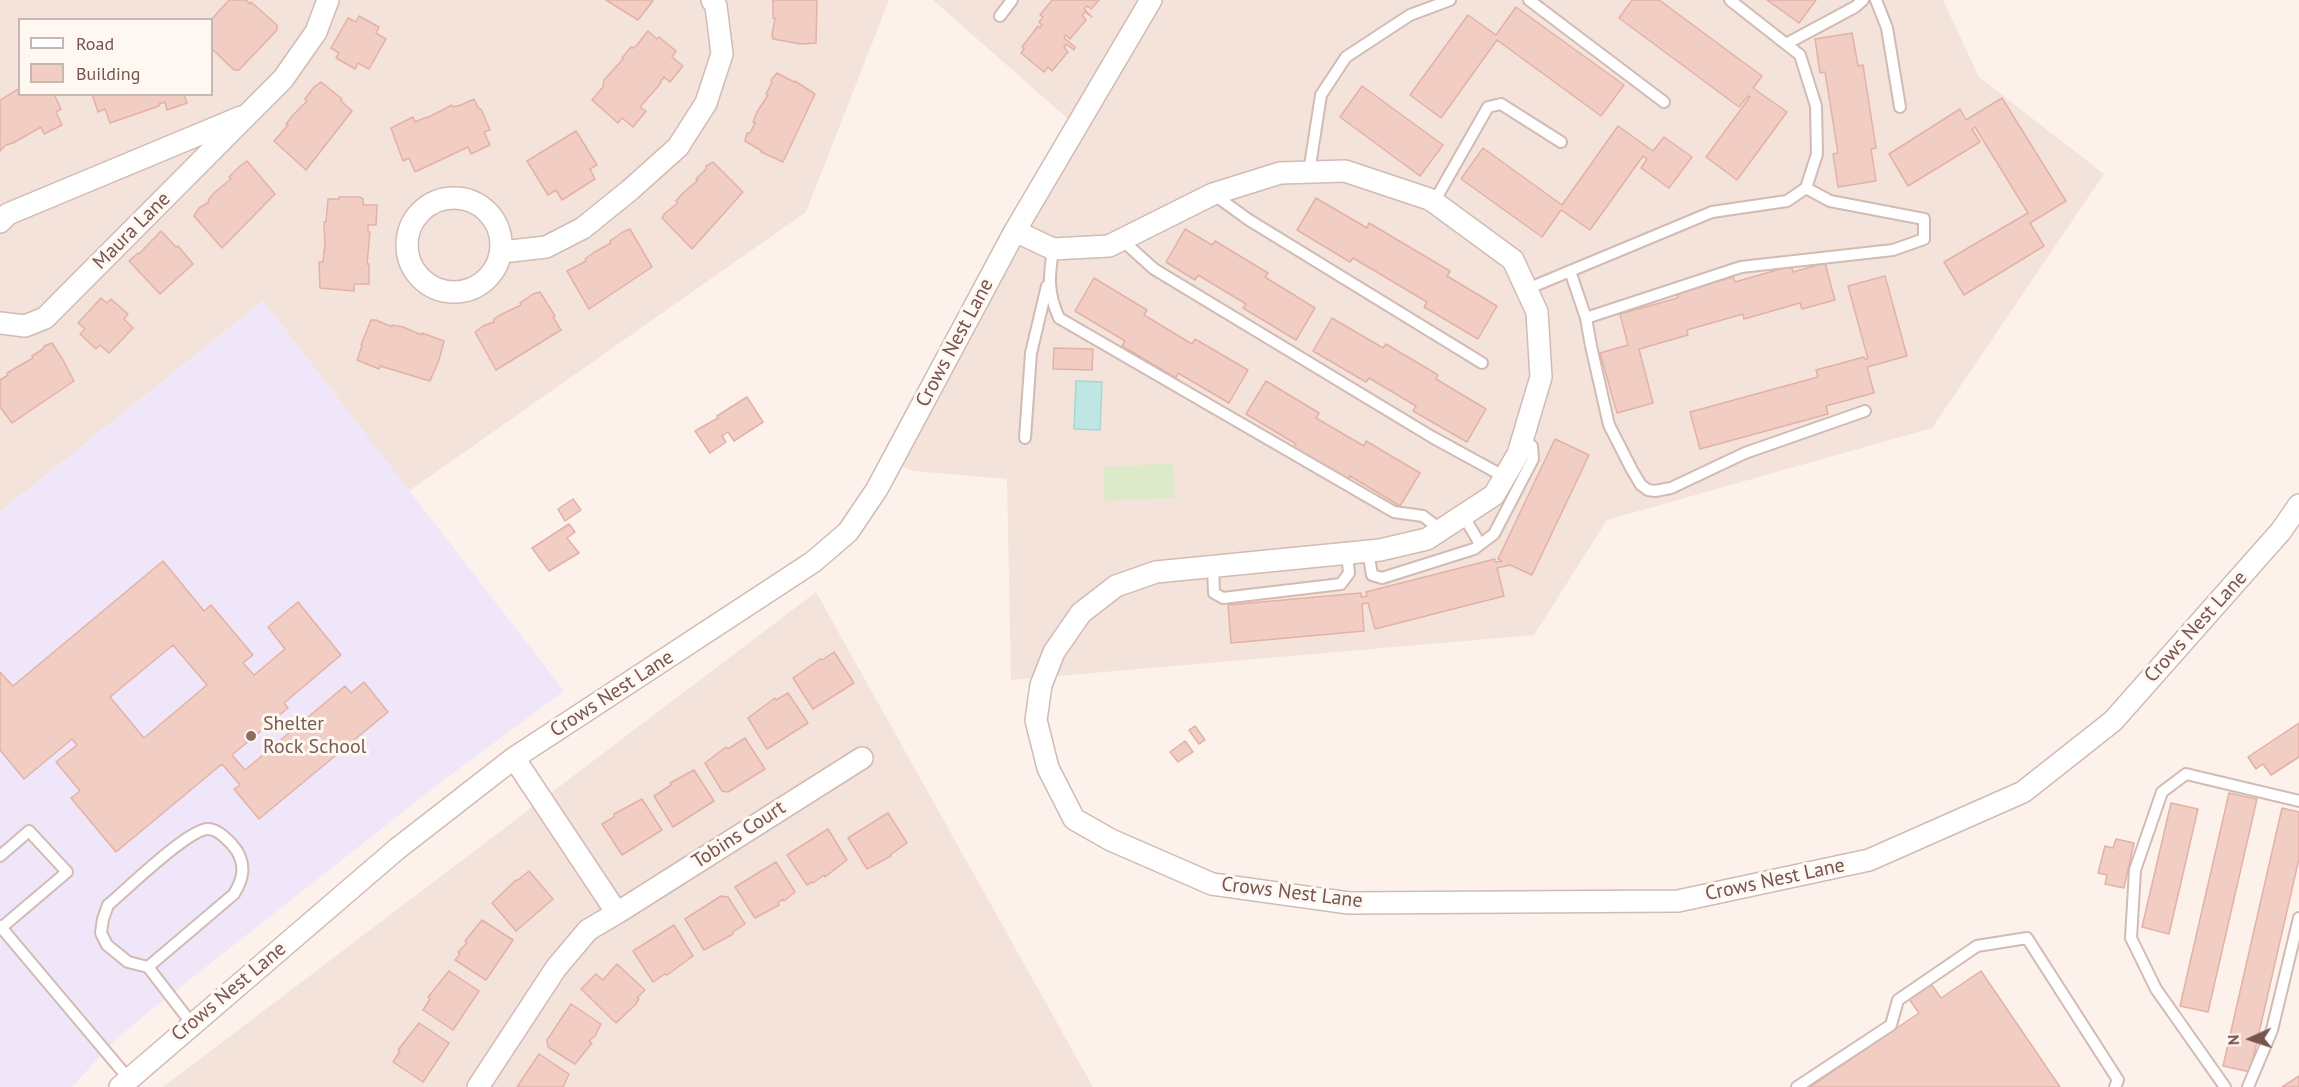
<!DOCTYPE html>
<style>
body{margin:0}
#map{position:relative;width:2299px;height:1087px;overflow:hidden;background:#fcf2eb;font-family:"PT Sans",sans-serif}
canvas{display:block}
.legend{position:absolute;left:18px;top:18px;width:195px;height:78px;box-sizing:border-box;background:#fef7f2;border:2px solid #c8b6b0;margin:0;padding:8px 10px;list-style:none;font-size:18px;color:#77554e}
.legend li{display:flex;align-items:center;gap:12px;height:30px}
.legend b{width:30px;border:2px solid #c8b6b0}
.north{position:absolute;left:2221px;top:1009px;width:60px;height:60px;-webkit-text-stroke:4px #fef7f2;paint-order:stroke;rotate:267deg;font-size:16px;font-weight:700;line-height:24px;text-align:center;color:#77554e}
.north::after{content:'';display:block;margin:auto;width:21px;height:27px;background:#77554e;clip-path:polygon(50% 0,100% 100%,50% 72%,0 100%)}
</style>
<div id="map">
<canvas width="2299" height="1087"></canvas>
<ul class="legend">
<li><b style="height:8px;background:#fff"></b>Road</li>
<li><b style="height:16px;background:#f1cdc4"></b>Building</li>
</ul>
<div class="north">N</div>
</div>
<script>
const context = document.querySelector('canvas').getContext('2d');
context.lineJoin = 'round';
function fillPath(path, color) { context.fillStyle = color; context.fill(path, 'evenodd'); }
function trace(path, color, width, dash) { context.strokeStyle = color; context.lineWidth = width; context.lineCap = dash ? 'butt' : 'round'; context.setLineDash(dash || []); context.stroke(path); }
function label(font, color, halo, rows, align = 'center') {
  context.font = font + ' "PT Sans",sans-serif'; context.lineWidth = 6; context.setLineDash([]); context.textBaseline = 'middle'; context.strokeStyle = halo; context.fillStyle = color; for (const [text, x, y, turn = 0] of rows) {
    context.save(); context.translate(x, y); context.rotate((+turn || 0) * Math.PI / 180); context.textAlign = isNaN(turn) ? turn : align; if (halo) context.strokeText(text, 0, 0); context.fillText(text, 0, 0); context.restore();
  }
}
const residential = new Path2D(`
 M0 0H889L806 212 409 491 263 301 0 512ZM20 20H212V94H20Z
 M933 0H1943L1979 77 2104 174 1932 428 1607 520 1534 635 1011 680 1007 479 914 471 891 463 1076 126Z
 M816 592 1093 1087H163Z`);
const education = new Path2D(`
 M263 301 564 691 441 782 150 1011 115 1040 72 1087H0V512Z`);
const green = new Path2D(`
 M1173 463 1175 498 1105 501 1103 467Z`);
const water = new Path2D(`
 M1076 381 1102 382 1100 430 1074 429Z`);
const building = new Path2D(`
 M229 0H246L250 4 251 2 277 25V30L239 70H234L212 49 211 20Z
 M606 0H651L653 1 638 20Z
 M773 0H817L816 43 801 44 773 39 772 35 775 18H773Z
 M1052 0H1099L1091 9 1087 6 1084 9 1092 17 1085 12 1082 15 1086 20 1070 39 1066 35 1064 38 1075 47 1074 50 1066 44 1064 47 1068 52 1052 71 1048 67 1044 72 1021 53 1024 49 1022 47 1038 26 1040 28 1042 25 1039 22 1043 17 1040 15Z
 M1632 0H1659L1762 76 1753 88 1787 112 1737 180 1706 157 1750 97 1748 96 1739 107 1619 18Z
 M1767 0H1816L1799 23Z
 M1516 7 1624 85 1601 116 1497 40 1441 118 1410 95 1468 15 1496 35Z
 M359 16 379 27 376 33 386 39 369 69 358 63 355 69 336 58 339 53 331 48 348 18 356 22Z
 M648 31 657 39 659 37 676 51 672 57 683 66 670 82 664 77 660 82 661 83 640 107 646 111 633 127 622 118 618 123 592 100 603 87 604 80 623 59 622 58 631 47 633 48 637 45Z
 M1852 33 1858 66 1863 65 1876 148 1871 149 1876 181 1838 187 1833 154 1838 153 1825 72 1820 73 1815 39Z
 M777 73 794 82 795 81 815 94 783 162 761 152 762 151 745 141 747 133H750L755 123 753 122 757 112 768 95 766 94 772 82 771 80Z
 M321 82 342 99 341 101 352 111 306 170 274 141 288 125 286 124 293 115 307 101 305 99 314 87Z
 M1362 86 1443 145 1420 176 1340 117Z
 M20 88V94H54L61 109 56 112 62 125 44 134 41 127 13 143 6 145 0 151V100Z
 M92 94H184L187 103 167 110 165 102 159 104V106L110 123 105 109 98 112Z
 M2002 98 2066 201 2030 223 2044 246 1964 295 1944 262 2028 213 1975 127 1972 129 1980 142 1908 186 1889 154 1960 109 1966 120Z
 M474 99 479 109H481L490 130 484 132 490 145 471 154 468 147 415 172 409 158 403 161 391 128 413 117 415 122 427 117V118L452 105 453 107 461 105Z
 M1618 126 1653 151 1664 137 1692 157 1669 188 1641 168 1647 159 1643 156 1590 230 1561 210 1542 237 1461 179 1483 148 1562 205Z
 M576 131 597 165 590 169 595 179 562 200 556 190 548 195 527 161Z
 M247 161 275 194 222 248 194 216 199 208 209 202 208 200 215 192 231 179 229 177 240 166Z
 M713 162 743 192 692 249 662 218 665 213 678 203 676 201 683 193 698 180 696 179 706 169V166Z
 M339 197H360L363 199V205H377L376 225H368V232H370L367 264H369V284H354V291L320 288 319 262H323L324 250H325L324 222H326L328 199H339Z
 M1316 198 1367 228 1369 223 1450 271 1447 276 1497 306 1478 339 1424 307 1427 302 1353 258 1350 262 1297 230Z
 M630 229 652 267 589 309 567 271 586 261 585 259 593 253 611 243 610 241 623 232Z
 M1185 229 1212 245 1215 241 1268 273 1265 277 1315 308 1296 340 1243 308 1246 304 1198 275 1195 280 1166 262Z
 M161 231 176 247 178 246 193 264 160 294 129 261 138 253 139 254Z
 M1825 263 1835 300 1802 309 1800 303 1744 319 1743 314 1687 330 1688 335 1639 349 1653 403 1617 413 1600 353 1628 345 1620 314 1678 298 1676 293 1733 277 1735 282 1791 266 1793 272Z
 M1885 276 1907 356 1867 367 1874 393 1826 406 1828 414 1700 449 1690 412 1818 377 1816 370 1864 357 1865 359H1868L1848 286Z
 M1094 278 1147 310 1144 315 1192 344 1195 339 1248 370 1229 403 1178 373 1176 378 1122 346 1125 341 1075 311Z
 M540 292 555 316 553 317 561 330 496 370 475 332 483 326 494 322V319L502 314 521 305 520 303 533 294Z
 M101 298 107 303 111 299 128 314 124 319 133 328 109 353 100 345 96 349 80 334 85 329 78 323Z
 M1332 318 1383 348 1386 344 1438 375 1436 379 1486 409 1467 442 1413 411 1416 406 1369 378 1366 382 1313 351Z
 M371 320H376L392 327V325L403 327 422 335V333L444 341 439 360 430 381 380 366 379 369 357 360 362 346 361 345Z
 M52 343 63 360 74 381 12 423 0 407V380L8 375 7 373 33 358 32 356 43 349 44 346Z
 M1054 348 1093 349 1092 370 1053 369Z
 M1266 381 1319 413 1316 418 1364 446 1366 441 1420 473 1400 506 1350 476 1347 480 1293 448 1296 444 1246 414Z
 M747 397 763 422 734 441 728 432 722 436 726 442 710 453 695 431 718 418 717 416Z
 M1555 439 1589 455 1532 575 1510 565 1497 568 1504 596 1375 629 1368 603 1362 604 1364 631 1231 643 1228 605 1361 593V597L1367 596 1366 592 1495 559V562L1502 561 1498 559Z
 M573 499 581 510 565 521 558 509Z
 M569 524 575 532 567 538 579 553 549 571 532 548Z
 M163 561 204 611 211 605 253 655 243 663 254 675 285 649 268 627 298 602 341 655 284 703 288 708 232 755 245 770 345 686 351 693 364 682 388 712 259 819 234 789 240 785 222 764 116 852 71 798 80 791 56 762 77 745 72 739 24 779 0 750V672L13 686ZM173 645 207 685 144 738 110 697Z
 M834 652 854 683 813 709 793 678 820 659 822 660Z
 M788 693 808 723 767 749 748 718 775 698 776 700Z
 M2299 723V757L2271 775 2263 764 2256 769 2248 757Z
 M1195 726 1205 740 1199 744 1189 730Z
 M745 738 765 769 728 792 722 791 705 763 726 747 728 749Z
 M1185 741 1193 752 1178 762 1170 752Z
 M694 770 714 801 673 827 654 796 671 785 670 783Z
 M2229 793 2257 799 2208 1012 2180 1006Z
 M642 799 662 830 622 855 602 824 614 817V814Z
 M2171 803 2198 809 2169 934 2142 927Z
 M2282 808 2299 812V859L2250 1072 2223 1066Z
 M888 813 907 843 890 855 891 856 867 869 848 838Z
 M828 829 847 860 825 877 824 875 813 883 812 882 807 885 787 855Z
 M2116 839 2134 843 2124 888 2105 884 2107 875 2098 873 2105 846 2113 848Z
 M776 862 795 892 784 901 783 899 778 903 779 905 755 918 735 887Z
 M529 871 553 899 516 931 492 903 516 880H518Z
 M721 896 728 897 745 924 733 932V934L704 950 685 919Z
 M482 920 513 940 486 980 455 960 460 954 458 952 467 943 465 941Z
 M674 925 693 956 667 975 665 974 653 982 633 951Z
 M617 964 645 990 637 998 639 999 635 1005 616 1023 581 989 596 974 603 980Z
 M449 971 479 991 453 1030 423 1010 430 999 428 997Z
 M1981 971 2060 1087H1810L1919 1013 1909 999 1931 984 1941 998Z
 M571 1004 601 1024 595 1036 589 1041 592 1043 575 1064 548 1047 547 1040Z
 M419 1023 449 1043 423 1082 393 1062 400 1051 398 1050Z
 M539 1054 569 1074 563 1087H517Z
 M2299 1076V1087H2282Z`);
const lane = new Path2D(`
 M1529 0 1664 102
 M1876 0 1887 28 1900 107
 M1000 16 1012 0
 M1786 44 1855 7 1863 0
 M1309 172 1321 95 1346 57 1410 15 1450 0
 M1213 194 1249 220 1482 363
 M1434 202 1488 107 1501 104 1561 142
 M1122 240 1154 269 1432 437 1505 477
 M1053 249C1049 277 1047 291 1059 318L1394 512 1423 516 1441 530
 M1570 271 1586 318 1741 267 1893 250 1924 239V219L1830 201 1806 188
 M1527 289 1712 212 1787 201 1806 188 1817 154 1816 106 1800 55 1730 0
 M1586 318 1591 346 1609 425 1632 470 1641 485 1648 490 1655 491 1671 488 1745 453 1865 411
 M1025 438 1031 353 1047 286
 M1463 515 1480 544
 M1368 551 1372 575 1382 578 1474 549 1494 534 1533 459 1532 446 1523 440
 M1213 567 1214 593 1223 598 1341 584 1349 573 1347 553
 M0 856 29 831 67 872 1 928
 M0 926 128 1078
 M148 967 234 894C243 879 246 867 237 851 231 842 218 829 208 829 188 829 126 890 108 905L103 919 101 933 107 945 128 962 148 967 192 1024
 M1797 1087 1891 1025 1898 1000 1977 946 2027 938 2118 1080 2115 1087
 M2225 1087 2156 989 2131 938 2135 870 2162 792 2186 774 2299 801
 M2248 1087 2272 1030 2299 918`);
const street = new Path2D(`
 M407 245a47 47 0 1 1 94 0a47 47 0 1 1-94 0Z
 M0 222 8 214 241 117
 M1015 231 1053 249 1109 246 1213 194 1280 173 1345 171 1429 199 1434 202 1513 260 1537 312 1541 377 1518 454 1494 495 1427 539 1380 550 1156 572 1116 586 1081 613 1054 652 1041 685 1036 720 1048 768 1074 819 1111 840 1212 884 1349 903 1678 901 1869 860 2023 792 2113 721 2281 531 2299 505
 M502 252 546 247 583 228 630 190 678 147 706 103 722 54 716 6 712 0
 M0 323 25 326 45 318 283 79 316 32 328 0
 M514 758 617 913 862 758
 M120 1087 397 849 514 758 813 562 848 532 877 489 1015 231 1151 0
 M478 1087 556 968 588 930 617 913`);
const markers = [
 [251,736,6,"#8d6e63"]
];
const streetNames = [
 ["Maura Lane",132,231,-45],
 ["Crows Nest Lane",955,343,-62],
 ["Crows Nest Lane",2196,627,-48],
 ["Crows Nest Lane",612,694,-33],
 ["Tobins Court",739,835,-33],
 ["Crows Nest Lane",1775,880,-12],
 ["Crows Nest Lane",1292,893,7],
 ["Crows Nest Lane",229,992,-40]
];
const educationNames = [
 ["Shelter",263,724],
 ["Rock School",263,747]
];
fillPath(residential, '#f4e3da');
fillPath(education, '#efe7f9');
fillPath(green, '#ddeac9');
fillPath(water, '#c0e6e4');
trace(water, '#a6d7d5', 1.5);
fillPath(building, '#f1cdc4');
trace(building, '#e3b1a5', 1.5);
trace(lane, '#d1bbb3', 14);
trace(street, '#d1bbb3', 24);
trace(lane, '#fff', 10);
trace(street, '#fff', 21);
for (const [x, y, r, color] of markers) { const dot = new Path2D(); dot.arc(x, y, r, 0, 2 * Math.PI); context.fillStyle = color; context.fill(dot); trace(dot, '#fef7f2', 2); }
label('20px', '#77554e', '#fef7f2', streetNames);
label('20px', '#785e54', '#fef7f2', educationNames, 'left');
</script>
